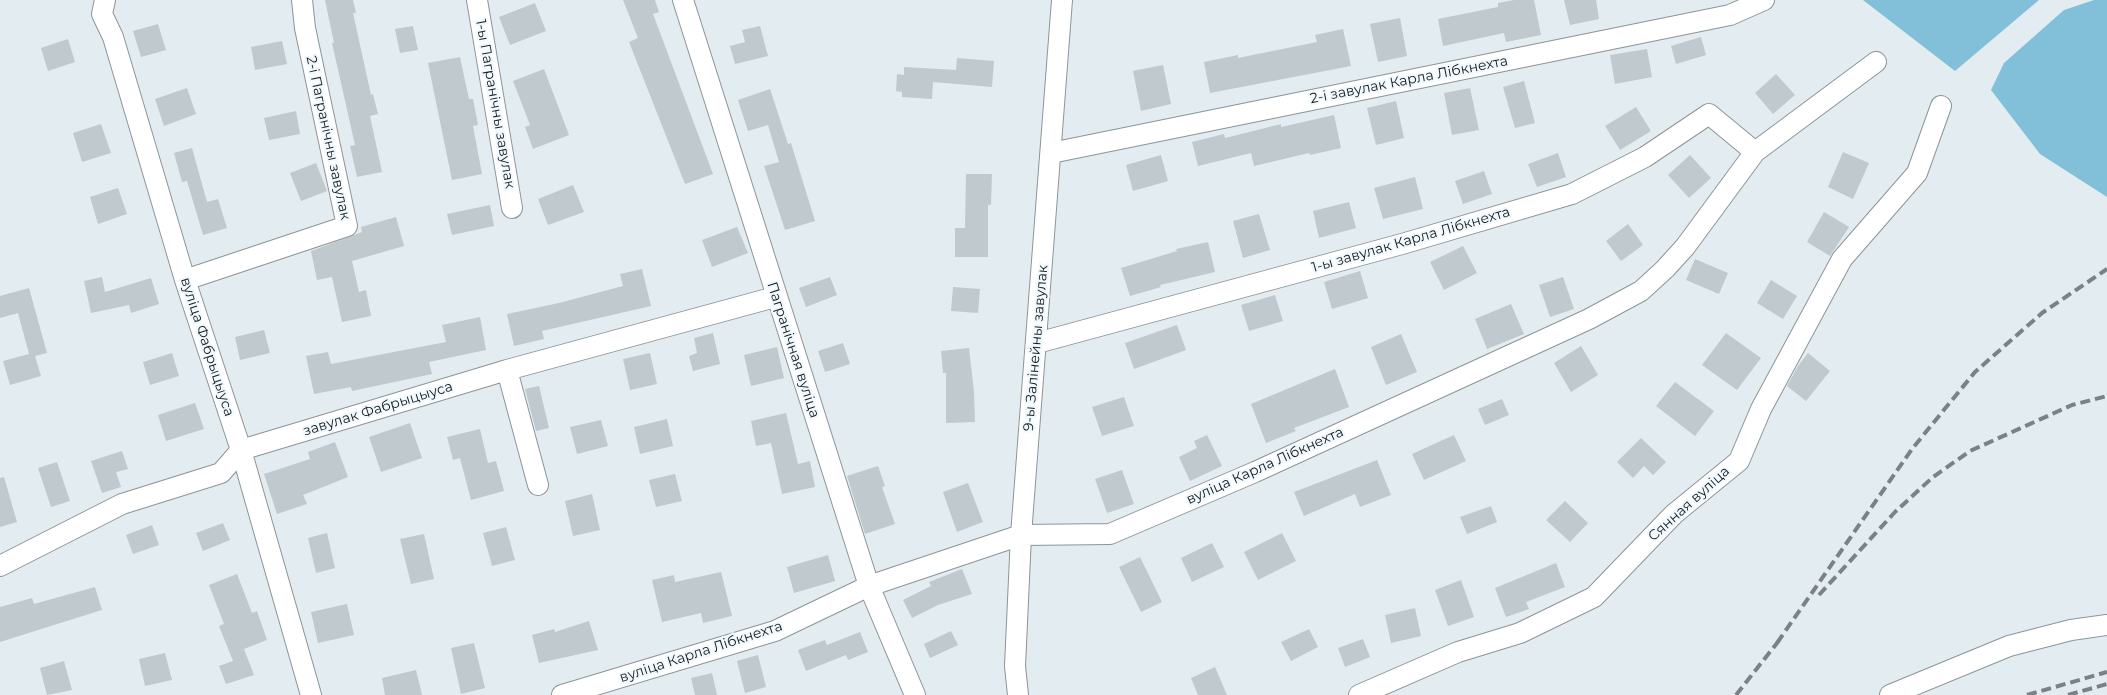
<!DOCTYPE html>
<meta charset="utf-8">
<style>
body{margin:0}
canvas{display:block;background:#e3ecf0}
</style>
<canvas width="2107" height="695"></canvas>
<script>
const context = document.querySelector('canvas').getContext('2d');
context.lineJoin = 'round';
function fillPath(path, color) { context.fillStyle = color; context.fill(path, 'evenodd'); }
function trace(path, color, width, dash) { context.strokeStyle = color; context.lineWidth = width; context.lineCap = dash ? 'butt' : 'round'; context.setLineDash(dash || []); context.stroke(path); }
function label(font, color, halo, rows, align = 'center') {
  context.font = font + ' Montserrat,sans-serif'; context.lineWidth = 4.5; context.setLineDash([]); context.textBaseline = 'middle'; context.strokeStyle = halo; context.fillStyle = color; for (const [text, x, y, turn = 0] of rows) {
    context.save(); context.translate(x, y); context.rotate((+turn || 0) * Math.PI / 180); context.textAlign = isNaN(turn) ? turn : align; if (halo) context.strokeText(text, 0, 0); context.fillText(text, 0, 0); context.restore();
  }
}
const forest = new Path2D(`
 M1863 0H2039L1955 71Z
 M2094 0H2107V197L2040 154 1991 90 2004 63 2064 10Z`);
const building = new Path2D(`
 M325 0H353L356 13H353L371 95 373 94 378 114 370 116 382 172 357 177 350 146 355 145 332 43H334Z
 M623 0H655L659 12 653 14 713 174 685 184 629 42 638 38Z
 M1514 0H1534L1541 35 1506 42 1504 33 1443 46 1438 19 1498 7V3Z
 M1564 0H1596L1599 19 1570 25Z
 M535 3 546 31 510 45 499 17Z
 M1400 18 1407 56 1378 62 1370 24Z
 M158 24 166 50 141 57 133 31Z
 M413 26 418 50 400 53 395 29Z
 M760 26 768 56 735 64 730 46 745 42 742 30Z
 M1343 29 1351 66 1210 93 1204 62 1238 55V58L1317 42 1315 35Z
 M1701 37 1706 55 1676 64 1671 46Z
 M68 39 75 62 48 71 41 48Z
 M282 41 287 64 255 70 251 47Z
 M1647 49 1652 77 1615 84 1610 55Z
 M460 57 469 99H473L478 125 473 126 482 174 452 180 428 63Z
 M957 58 994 61 992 87 933 82 932 99 902 97V92L896 91 897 74 904 75V67L956 70Z
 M1163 65 1171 104 1141 111 1133 71Z
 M544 69 569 135 533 149 525 127 530 125 513 81Z
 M1776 74 1795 95 1773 114 1755 93Z
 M1524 81 1535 123 1515 128 1503 87Z
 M187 88 196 114 164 126 155 99Z
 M1470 88 1479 130 1452 135 1444 93Z
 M770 89 788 144 791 143 815 221 785 230 764 166 779 162 768 125 748 131 738 100Z
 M1396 101 1404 138 1376 145 1367 108Z
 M1636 107 1651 131 1620 150 1605 126Z
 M296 111 300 134 269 140 264 118Z
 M1334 115 1341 148 1310 155 1309 153 1254 166 1251 153 1198 166 1192 142 1224 134 1225 138 1281 124V127Z
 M101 124 111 153 82 162 73 133Z
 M192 148 207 202 218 199 227 228 203 235 187 181 182 182 174 153Z
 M1843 152 1869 163 1853 199 1828 187Z
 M1558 153 1566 177 1537 187 1528 164Z
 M1161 155 1168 181 1133 191 1126 165Z
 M1690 155 1711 178 1689 198 1668 175Z
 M316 163 327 191 301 201 290 173Z
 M1484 171 1492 194 1463 204 1455 181Z
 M966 174H992L991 205H988V257H955V228H965Z
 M1415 177 1423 209 1383 219 1374 188Z
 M573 185 584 212 548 225 538 199Z
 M118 188 127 214 98 224 90 197Z
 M1349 202 1356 228 1319 238 1313 211Z
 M490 205 494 226 452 235 447 214Z
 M1824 212 1849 227 1830 256 1807 242Z
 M1259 214 1270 250 1243 258 1233 221Z
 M396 217 404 246 352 261 359 292 366 290 371 316 342 322 332 277 317 280 311 251 362 232 361 227Z
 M1628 224 1643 245 1621 261 1606 241Z
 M737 227 748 253 712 267 702 240Z
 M1208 242 1215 272 1160 285 1161 287 1130 296 1121 268 1177 251 1176 249Z
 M1463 246 1477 273 1444 290 1430 262Z
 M1695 259 1728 273 1719 294 1686 280Z
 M642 269 651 306 542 331 544 339 514 346 507 314 559 303 623 286 620 274Z
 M1360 271 1368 298 1332 309 1324 282Z
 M102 277 105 292 151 278 159 304 131 313 129 305 91 313 84 281Z
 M830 277 837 295 806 307 799 288Z
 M1563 277 1574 309 1550 317 1539 285Z
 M1771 280 1797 296 1783 319 1757 303Z
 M953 287 980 289 978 313 951 311Z
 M29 288 47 353 35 356 41 376 10 385 3 361 29 354 18 313 0 318V296Z
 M1275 295 1283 321 1249 331 1241 305Z
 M1511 304 1524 334 1487 349 1475 319Z
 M480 317 486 350 429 362 432 374 352 391 351 387 314 394 306 356 328 352 331 364 446 342 442 325Z
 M1177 325 1186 350 1134 369 1125 343Z
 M264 330 270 353 240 360 235 337Z
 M713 333 720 364 693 371 689 356 697 353 694 338Z
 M1726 333 1761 358 1737 390 1702 365Z
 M1401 334 1417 372 1386 385 1371 347Z
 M843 343 850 364 825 372 818 351Z
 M1581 346 1598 375 1571 392 1554 363Z
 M777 347 784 378 751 386 744 355Z
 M969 348 974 392 975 422 946 423V373H943L941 351Z
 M172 353 179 376 150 385 143 362Z
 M650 353 657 384 630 390 623 359Z
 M1808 353 1830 371 1806 401 1787 386 1798 366Z
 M1335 369 1349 407 1294 428 1296 431 1266 443 1251 404Z
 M1675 382 1714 411 1695 436 1656 406Z
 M539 386 549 428 536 431 525 389Z
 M1124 397 1134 426 1102 436 1092 407Z
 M1502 399 1509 415 1485 425 1478 409Z
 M195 403 204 429 166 441 158 415Z
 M786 413 798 464 810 461 815 487 782 494 771 443 756 446 751 421Z
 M667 419 673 446 640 454 634 427Z
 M601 420 608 446 577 454 570 427Z
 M410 423 422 458 381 472 369 437Z
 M480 429 488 463 496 461 504 491 471 500 460 458 453 460 447 437Z
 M1207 435 1222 466 1190 481 1179 457 1197 448 1194 441Z
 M1454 435 1466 461 1424 480 1412 454Z
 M1641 438 1666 462 1653 475 1644 466 1633 478 1617 462Z
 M335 442 348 477 303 495 307 504 277 514 264 474 310 459 308 452Z
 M122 451 128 469 116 472 121 487 102 493 91 461Z
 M1377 460 1391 495 1360 507 1355 494 1304 516 1294 492Z
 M57 462 70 501 51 507 38 468Z
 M878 466 885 486 882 487 895 524 865 534 847 476Z
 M1122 470 1134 504 1107 513 1095 479Z
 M675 474 682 501 656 507 649 480Z
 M4 477 17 522 0 527V478Z
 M968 483 983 522 957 532 943 492Z
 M592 494 600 530 573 536 565 501Z
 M1565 501 1588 523 1570 542 1546 520Z
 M1491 506 1497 522 1467 534 1460 517Z
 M223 523 230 540 203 551 196 533Z
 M152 525 159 545 133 554 126 535Z
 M506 527 515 560 492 566 483 533Z
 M327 533 335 568 316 573 308 538Z
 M1282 533 1296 561 1258 580 1244 552Z
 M424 534 434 579 411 584 400 539Z
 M1212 543 1224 567 1192 582 1181 558Z
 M828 555 835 581 794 593 787 567Z
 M1140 557 1162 602 1141 612 1119 567Z
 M1556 563 1565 587 1526 602 1529 609 1506 617 1495 588Z
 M962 569 972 594 938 605 912 618 903 600 931 586 929 582Z
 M721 572 732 616 703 623 701 613 662 622 652 580 674 575 675 582Z
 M237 574 252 613 257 611 267 640 244 649 254 675 226 684 219 666 233 661 219 626 224 624 209 585Z
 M1461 580 1474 617 1448 626 1435 590Z
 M95 587 102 610 0 642V607L32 598 34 604Z
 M347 604 354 635 318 643 311 612Z
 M1415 608 1421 636 1391 643 1385 615Z
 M589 621 598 650 539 663 532 635 554 629 555 632Z
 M1309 629 1318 647 1291 661 1281 642Z
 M951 631 958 645 930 658 924 644Z
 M860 632 868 652 848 660 846 655 806 671 798 650 825 640 827 645Z
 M1363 639 1370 657 1345 667 1338 648Z
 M474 643 485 688 461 694 451 648Z
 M165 653 172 680 145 686 139 659Z
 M758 655 766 687 745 693 737 661Z
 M64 661 72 690 47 695 40 668Z
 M1215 667 1227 695H1198L1191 678Z
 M416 670 422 695H385L382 678Z
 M712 673 717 695H695L691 678Z`);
const minor = new Path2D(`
 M105 0 102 14 113 37 185 280 241 450 311 695
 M477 0 512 208
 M683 0 869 586 915 695
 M1051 153 1730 15 1764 0
 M185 280 347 226 305 28 302 0
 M1037 343 1402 244 1572 194 1645 157 1709 114 1755 152
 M507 370 538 485
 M0 566 122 504 221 473 241 450 507 370 775 297
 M562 695 775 631 869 586 1021 535 1110 534 1255 472 1589 319 1641 291 1665 269 1685 247 1755 152 1876 62
 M1018 695 1015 666 1021 535 1062 0
 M1359 695 1458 652 1520 633 1594 597 1674 514 1739 461 1761 409 1842 259 1917 173 1941 106
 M1890 695 2009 646 2071 630 2107 625`);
const rail = new Path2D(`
 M1819 595 1895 512 1933 477 1970 451 2072 405 2107 396
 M1777 643 1912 449 1975 372 2042 313 2107 269
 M1736 695 1781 638
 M2027 695 2107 672
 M2068 695 2107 684`);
const streetNames = [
 ["2-і завулак Карла Лібкнехта",1409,80,-11],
 ["1-ы Пагранічны завулак",495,104,80],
 ["2-і Пагранічны завулак",328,138,78],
 ["1-ы завулак Карла Лібкнехта",1411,240,-16],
 ["вуліца Фабрыцыуса",207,347,72],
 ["9-ы Залінейны завулак",1036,348,-85],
 ["Пагранічная вуліца",793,350,72],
 ["завулак Фабрыцыуса",378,409,-17],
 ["вуліца Карла Лібкнехта",1265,466,-24],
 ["Сянная вуліца",1689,504,-42],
 ["вуліца Карла Лібкнехта",701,652,-18]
];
fillPath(forest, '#82c0d9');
fillPath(building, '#c0c9cd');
trace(minor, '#8c9599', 22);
trace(minor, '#fff', 20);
trace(rail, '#7b8184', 4, [10, 5]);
label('14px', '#16191a', '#f0f9fe', streetNames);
</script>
